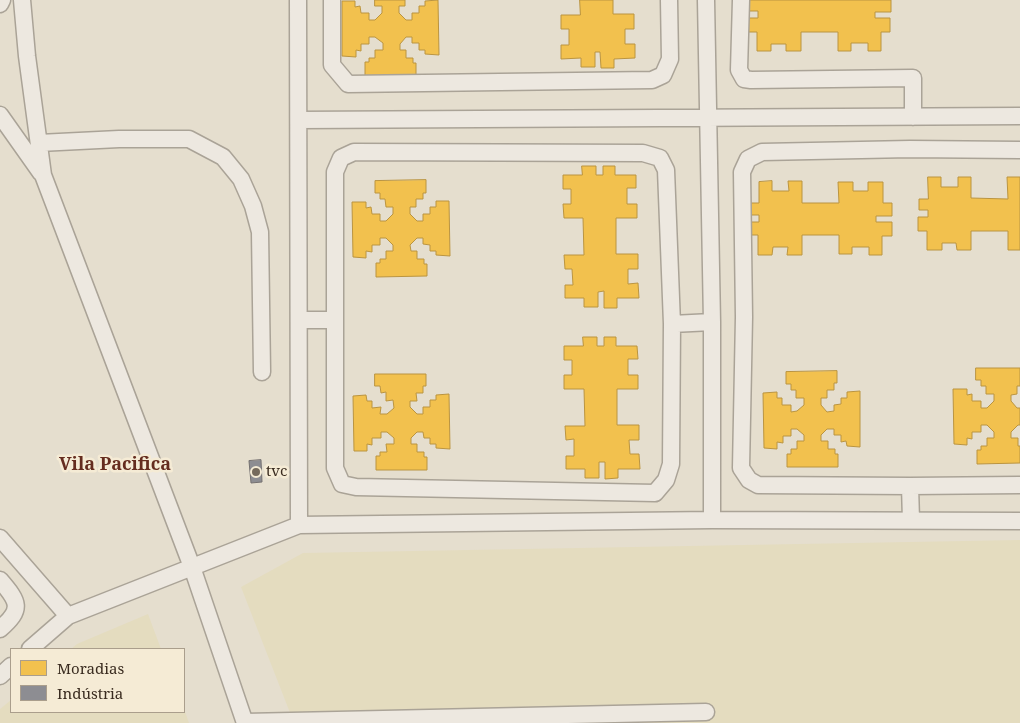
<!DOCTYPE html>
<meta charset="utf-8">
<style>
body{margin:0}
#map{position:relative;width:1020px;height:723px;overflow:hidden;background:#e5dece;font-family:"Noto Serif",serif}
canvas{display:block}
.legend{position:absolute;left:10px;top:648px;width:175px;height:65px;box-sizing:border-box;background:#f5ebd5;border:1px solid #aa9e8c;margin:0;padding:6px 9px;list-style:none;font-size:15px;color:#392b1f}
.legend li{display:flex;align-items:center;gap:10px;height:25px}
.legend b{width:25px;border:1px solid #aa9e8c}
</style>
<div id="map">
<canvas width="1020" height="723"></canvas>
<ul class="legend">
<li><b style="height:14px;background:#f2c14e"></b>Moradias</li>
<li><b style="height:14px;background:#8d8d92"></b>Indústria</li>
</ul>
</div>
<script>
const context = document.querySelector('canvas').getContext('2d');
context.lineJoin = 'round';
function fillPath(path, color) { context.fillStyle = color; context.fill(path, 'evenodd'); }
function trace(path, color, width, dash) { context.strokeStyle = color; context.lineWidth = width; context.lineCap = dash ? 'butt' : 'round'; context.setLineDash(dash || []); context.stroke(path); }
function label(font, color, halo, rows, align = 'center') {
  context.font = font + ' "Noto Serif",serif'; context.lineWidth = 5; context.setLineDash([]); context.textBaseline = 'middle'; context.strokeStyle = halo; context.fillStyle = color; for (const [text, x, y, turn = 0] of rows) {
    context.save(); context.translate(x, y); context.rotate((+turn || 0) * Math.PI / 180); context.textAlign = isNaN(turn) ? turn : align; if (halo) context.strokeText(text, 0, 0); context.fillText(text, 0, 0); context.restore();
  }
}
const farmland = new Path2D(`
 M1020 540V723H294L241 587 303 553Z
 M148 614 161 649H71L77 644Z
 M11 700V712H184V709L189 723H0V709Z`);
const homes = new Path2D(`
 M375 0H405V6H399V13L406 20H412V13H419V6H425V1L438 0 439 55 425 54V50H419V43H412V37H406L400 44V50H406V58H413V63H416V75L365 76V62H369V58H375V50H383V43L375 37H369V44H361V51L356 50V57L342 56V1H355V7L360 6 361 13H369V20H375L382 13V6H375Z
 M580 0H613V14H634V29H625V44H635V58L614 59V68H601L600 52H595V67H581V58L561 59V45H569V29H561V15H580Z
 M749 0H891V12H875V18H890V32H881V51H868V43H851V51H838V32H801V51H786V44H771V51H757V32H748V18H758V11H748Z
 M582 166H596V175H603V166H615V175H636V188H627V204H637V218H616V254H638V269H628V284L638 283 639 298H617V308H604V291L598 292V307H584V298H565V285H573L572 269H565L564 255H584L583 218H564L563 204H571V189H563V175H582Z
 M928 177H941V187H958V177H971V198L1008 199 1007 177H1020V250H1008V231H971V250H957L956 243H942V250H927V231H918V217H928V210H919V199H928Z
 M426 180V193H423V199H416V207H410V214L417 221H423V214H430V207H436V201H449L450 256 436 255V251H430V245L423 244V238H417L410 245 411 251H417V259H424V264H427V276L376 277V263H380V259H386V251H393V245L386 238H380V245H372V252L366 251V258L353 257 352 202H366V208L371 207 372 214H380V221H386L393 214V207H386L385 199H380V193H375V181Z
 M772 181V191H789L788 181H802V203H839L838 182H853V191H868V182H883V203H892V216H876V222H892V236H882V255H869V247H852V254H839V235H802V255H787L788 247H773L772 255H758V235H749V222H759V215H750V203H759V182Z
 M583 337H597V346H604V337H616V346H637L638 359H628V375H638V389H617V425H639V440H629L630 454H639L640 469H618V478L605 479V462H599V478H585V469H566V456H574V439L566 440 565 426H585L584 389H564V375H572V360H564V346H583Z
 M976 368H1020V386H1017V394L1011 395V401L1017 408H1020V425H1018L1011 432V438H1018V446H1020V463L977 464V450H981V446H987V438H994V432L987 425H981V432H972V439L967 438V445L954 444 953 389H967V395L972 394V401H981V408H987L994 401V394H986V386H981V380H976Z
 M837 371V383H834V390H827V398H821V405L827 412 834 411V405L841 404V398H847V392L860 391V447L847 446 846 441 841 442V435H834V429H827L821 435V441H828V449H835V454H838V467H787V454H791V449H797V441H804V435L797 429H791V436H783V443L777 442V449L764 448 763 393 777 392V398H782V405H791V412L797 411 804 405V398H796V390H791V384H786V372Z
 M375 374H426V386H423V393H416L417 401H410V407L417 414H423V407H430V400H436V395L449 394 450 449 436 448V444H430V438H424L423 432H417L411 438V444H417V452H424V457H427V470H376V456H380V452H387L386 444H394V438L387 432H381V438H372V445L367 444V451H354L353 396 366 395 367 401H372V408L381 407 380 414H387L394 408 393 400 386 401V392L381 393 380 386H375Z`);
const industry = new Path2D(`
 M261 460 262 482 251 483 249 461Z`);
const minor = new Path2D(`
 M22 0 27 56 43 175 192 567 245 723
 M298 0 299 525
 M332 0V65L348 84 652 80 663 75 670 59 669 0
 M706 0 712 322V520
 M741 0 739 70 744 79 751 80 913 78V117
 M0 4 2 0
 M0 115 41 173
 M299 120 1020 116
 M39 143 119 139H189L223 157 241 179 253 206 260 232 262 372
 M1020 150 910 149 762 152 748 159 742 172 744 317 741 468 749 480 758 485 910 486 1020 485
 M354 152 643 153 660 158 666 170 672 324 671 464 666 480 655 493 356 487 342 484 335 468V172L341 158Z
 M299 320H335
 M672 324 712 322
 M910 486 911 520
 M0 538 68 616
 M0 580C19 602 23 609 0 629
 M30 649 68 616 299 525 712 520 1020 521
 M0 676 11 666
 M245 722 706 712`);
const markers = [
 [256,472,5,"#756a5c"]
];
const poiNames = [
 ["tvc",266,472]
];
const quarterNames = [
 ["Vila Pacifica",115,465]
];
fillPath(farmland, '#e4dcbf');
fillPath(homes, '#f2c14e');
trace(homes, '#ba9440', 1);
fillPath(industry, '#8d8d92');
trace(industry, '#747070', 1);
trace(minor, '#aaa397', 19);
trace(minor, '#ede8e0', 16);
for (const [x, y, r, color] of markers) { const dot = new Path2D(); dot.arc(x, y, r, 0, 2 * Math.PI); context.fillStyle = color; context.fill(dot); trace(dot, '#f5ebd5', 2); }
label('15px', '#392b1f', '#f5ebd5', poiNames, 'left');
label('bold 18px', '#652c1f', '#f5ebd5', quarterNames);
</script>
